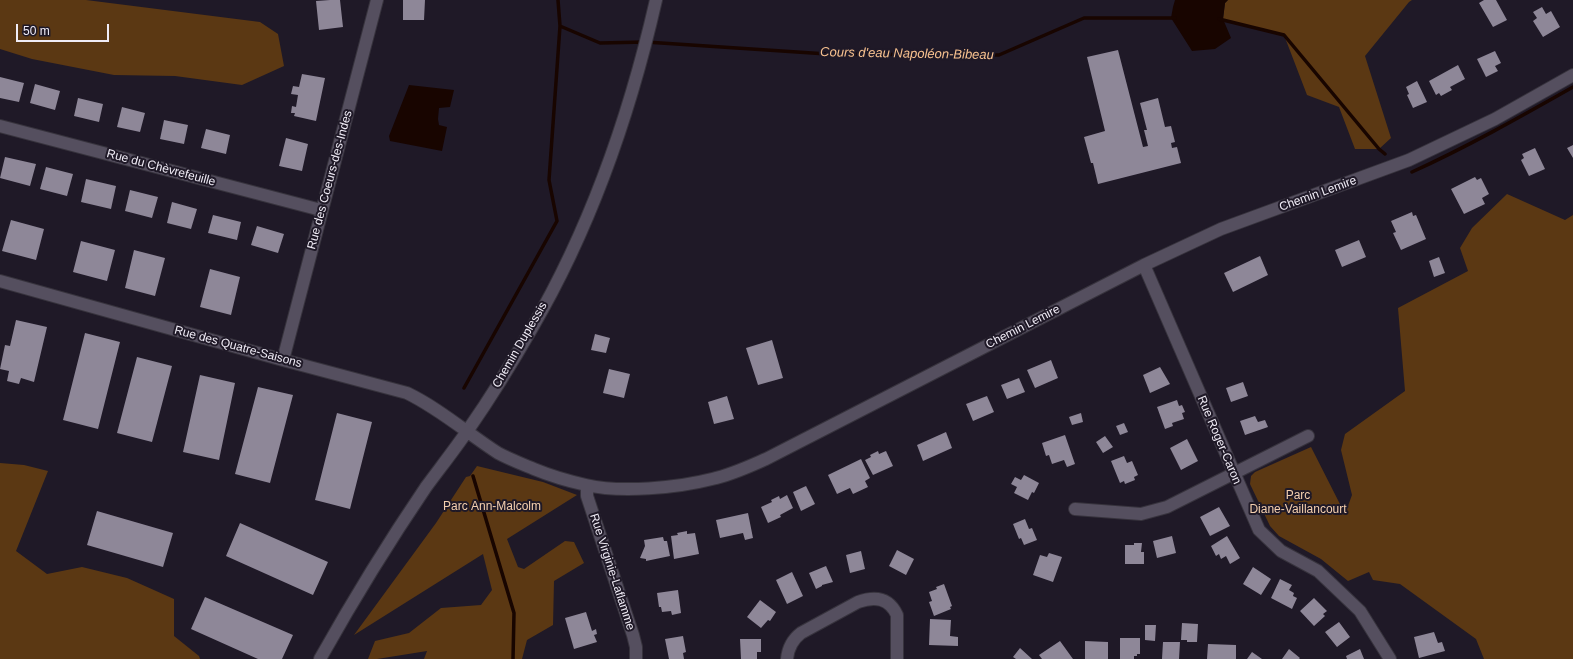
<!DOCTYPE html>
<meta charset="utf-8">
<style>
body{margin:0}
#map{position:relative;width:1573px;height:659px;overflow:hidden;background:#1f1927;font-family:Arial,sans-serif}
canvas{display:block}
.scale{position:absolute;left:16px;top:24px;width:93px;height:18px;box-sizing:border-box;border:2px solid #f0ecf6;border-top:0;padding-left:5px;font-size:12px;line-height:14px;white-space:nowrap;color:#f0ecf6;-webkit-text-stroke:3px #1f1927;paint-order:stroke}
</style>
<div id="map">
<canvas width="1573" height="659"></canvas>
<div class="scale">50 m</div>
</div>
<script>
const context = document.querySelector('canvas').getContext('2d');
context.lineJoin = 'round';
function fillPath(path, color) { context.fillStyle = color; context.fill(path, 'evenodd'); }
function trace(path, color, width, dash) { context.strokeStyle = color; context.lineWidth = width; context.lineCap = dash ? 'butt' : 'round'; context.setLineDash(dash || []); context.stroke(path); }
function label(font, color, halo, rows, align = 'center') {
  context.font = font + ' Arial,sans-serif'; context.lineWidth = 4; context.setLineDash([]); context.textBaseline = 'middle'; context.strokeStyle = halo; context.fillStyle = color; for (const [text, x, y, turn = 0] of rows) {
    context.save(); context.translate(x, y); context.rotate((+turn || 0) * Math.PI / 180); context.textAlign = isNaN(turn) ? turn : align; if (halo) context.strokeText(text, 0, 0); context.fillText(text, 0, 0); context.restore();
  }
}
const green = new Path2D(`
 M0 0H86L260 22 278 34 284 66 242 85 175 76 114 75 32 59 0 49Z
 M1228 0H1412L1409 2 1365 56 1391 138 1379 149H1355L1339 107 1307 95 1284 35 1223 19 1225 3Z
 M1507 194 1565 220 1573 215V659H1484L1476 639 1400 584 1373 580 1369 572 1348 581 1321 559 1279 536 1270 526 1250 484 1251 476 1255 472 1311 447 1345 514 1352 495 1341 450 1345 434 1405 391 1398 308 1468 271 1460 248 1472 228Z
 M0 463 24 465 48 471 16 551 47 574 82 567 127 578 174 599V636L199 656 200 659H0Z
 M477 466 543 482 577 495 507 539 518 567 524 569 565 541 574 542 584 563 554 581 553 625 527 640 522 659H424L427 651 377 659H368L375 641 409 633 441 608 481 605 492 590 483 554 354 635 436 523 466 477 470 476Z`);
const water = new Path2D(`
 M1175 0H1228L1225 3 1223 19 1231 38 1215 49 1192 51 1171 18 1173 7Z
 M409 85 454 90 450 107 439 108 438 119 439 125 447 127 442 151 390 141 389 136Z`);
const stream = new Path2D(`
 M1219 19 1284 35 1379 149 1385 154
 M560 26 600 43 646 42 827 54 999 55 1084 18H1175
 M1412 172C1467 147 1520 117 1573 87
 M464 388 557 221 549 180 560 26 558 0
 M473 476 514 613 513 659`);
const building = new Path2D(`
 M330 0H340L343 27 319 30 316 1Z
 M403 0H425L424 20H403Z
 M1484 0H1496L1507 20 1493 27 1479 3Z
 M1542 7 1546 14 1551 11 1560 27 1543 37 1533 21 1537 18 1533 12Z
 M1118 50 1143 147 1148 146 1144 130H1147L1140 103 1158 98 1165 127 1171 126 1175 142 1171 143 1172 148 1177 147 1181 163 1098 184 1093 163H1091L1084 137 1105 131 1087 57Z
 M1495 51 1501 63 1495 66 1498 71 1486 77 1477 59Z
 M1458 65 1465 79 1450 87 1452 90 1441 96 1439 93 1436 95 1429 81Z
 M302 74 325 78 316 121 294 116 295 113H291L292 106 296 107 298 95 291 94 293 86 299 87Z
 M0 77 24 83 19 102 0 98Z
 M1417 81 1427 102 1413 108 1407 95 1409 94 1406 87Z
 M35 84 60 91 55 110 30 103Z
 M78 98 103 104 99 122 74 116Z
 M122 107 145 113 140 132 117 127Z
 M164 120 188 125 184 144 160 139Z
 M206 129 230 135 226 154 201 148Z
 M286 138 308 144 302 171 279 166Z
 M1573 145V158L1567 148Z
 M1535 148 1545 169 1529 176 1521 160 1524 158 1522 154Z
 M5 157 36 164 30 186 0 178Z
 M46 167 73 174 67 196 40 189Z
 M1475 177 1477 180 1481 178 1489 194 1482 198 1485 204 1464 214 1451 189Z
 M86 179 116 186 111 209 81 202Z
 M130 190 158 197 152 218 125 211Z
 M172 202 197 209 191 229 167 223Z
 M1412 212 1413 216 1416 215 1426 239 1401 250 1393 233 1396 232 1391 221Z
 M213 215 241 222 237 240 208 233Z
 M11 220 44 229 36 260 2 251Z
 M257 226 284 234 278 253 251 245Z
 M1359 240 1366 257 1342 267 1335 250Z
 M81 241 115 250 107 281 73 272Z
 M134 250 165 258 155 296 125 288Z
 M1260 256 1268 275 1233 292 1224 273Z
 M1439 257 1445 273 1434 277 1429 261Z
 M210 269 240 277 231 315 200 307Z
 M16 320 47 327 34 382 21 378 19 384 7 381 9 371 0 369 5 345 10 346Z
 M85 333 120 342 98 429 63 420Z
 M595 334 610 338 606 353 591 350Z
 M772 340 783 378 758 385 746 348Z
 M137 357 172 366 152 442 117 433Z
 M1051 360 1058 378 1035 388 1027 370Z
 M1160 367 1170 384 1150 393 1143 375Z
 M609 369 630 374 624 398 603 393Z
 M200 375 235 383 219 460 183 452Z
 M1019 378 1025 392 1007 399 1001 385Z
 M1243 382 1248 396 1231 402 1226 388Z
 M258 387 293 395 270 483 235 474Z
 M727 396 734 419 714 424 708 402Z
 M987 396 994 412 973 421 966 404Z
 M1177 400 1179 406 1182 405 1185 412 1182 413 1184 419 1172 423 1173 426 1165 429 1157 407Z
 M337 413 372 422 350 509 315 500Z
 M1081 413 1083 422 1072 425 1069 417Z
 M1255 416 1258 422 1265 420 1268 427 1245 435 1240 421Z
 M1124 423 1128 432 1120 435 1116 426Z
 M946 432 952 448 923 461 917 445Z
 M1065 435 1075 464 1067 467 1064 460 1052 464 1049 455 1046 456 1042 443Z
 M1105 436 1113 447 1103 453 1096 442Z
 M1187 439 1198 461 1181 470 1170 448Z
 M878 451 879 454 886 451 893 466 873 475 865 460 871 457 870 455Z
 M1124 456 1127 463 1132 461 1138 475 1134 477 1135 480 1125 484 1124 481 1120 483 1111 461Z
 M861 459 870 478 865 481 868 487 853 494 850 488 837 494 828 475Z
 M1024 475 1039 483 1034 493 1032 492 1028 500 1014 493 1017 487 1011 484 1015 477 1021 480Z
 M806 486 815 504 801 511 793 492Z
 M787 495 793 508 780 515 781 517 768 523 761 507 772 502 771 500 779 496 780 499Z
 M1219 507 1230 526 1210 536 1200 517Z
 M97 511 173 533 163 567 87 545Z
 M748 513 753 538 745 540 743 533 720 538 716 520Z
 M1025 519 1029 529 1032 528 1037 540 1024 545 1021 538 1019 539 1013 524Z
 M240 523 328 562 313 595 226 556Z
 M687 531V534L695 533 699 554 674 559 671 536 678 535 677 533Z
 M1172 536 1176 553 1157 558 1153 541Z
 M1227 536 1240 558 1230 564 1226 556 1221 559 1219 554 1216 556 1211 546Z
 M663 537 664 541H667L670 556 646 561V559L640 558 645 546 644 540Z
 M1134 543H1142L1141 552H1144V564H1125V545H1134Z
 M897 550 914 559 906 575 889 566Z
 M861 551 865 569 850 573 846 555Z
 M1049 553 1062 557 1053 582 1033 575 1040 555 1047 557Z
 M826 566 833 582 822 585V586L816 589 809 573Z
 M1253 567 1271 579 1261 595 1243 584Z
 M792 572 803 596 787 604 776 580Z
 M1280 579 1292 585 1289 590 1294 593 1293 596 1297 598 1292 609 1271 598Z
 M944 584 952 606 950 607 951 609 934 616 929 602 932 601 929 592 937 589 936 587Z
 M678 590 681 613 672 615 671 611 662 612 661 607H659L657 593Z
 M205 597 293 635 282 659H258L191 629Z
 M1314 598 1327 611 1323 614 1325 616 1314 626 1300 611Z
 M760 600 776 612 770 621 768 620 761 628 747 617Z
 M586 612 592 631 596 629 597 634 594 635 597 642 574 649 565 618Z
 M930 619 951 620 950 636 958 637V646L929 645Z
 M1339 622 1350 637 1337 647 1325 632Z
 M1182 623 1198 624 1197 642H1187V640H1181Z
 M1145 625H1156L1155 641 1145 640Z
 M1434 632 1438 643 1442 642 1445 651 1419 658 1414 637Z
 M683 636 686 652 683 653 684 659H669L665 639Z
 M1120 638H1140V654H1137V656H1134V659H1120Z
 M740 639H761V652H757V659H741Z
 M1060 641 1073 659H1042L1039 655Z
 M1085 641 1108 642V659H1085Z
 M1163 642H1180L1179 659H1162Z
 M1208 644 1236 645V659H1207Z
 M1020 648 1032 659H1016L1013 657Z
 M1289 649 1300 658 1299 659H1282Z
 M1360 649 1364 659H1347L1346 656Z
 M1252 652 1262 659H1247Z`);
const minor = new Path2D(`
 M0 126 321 210
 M1144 265 1259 530 1281 551 1318 571 1360 611 1390 659
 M0 281 283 360 407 393C440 409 467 433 498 453 509 459 522 464 534 469 551 476 568 481 586 485 621 493 677 488 712 479 731 475 748 467 766 459L1144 265 1221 229 1409 160 1495 119 1573 75
 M283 360 377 0
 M587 486V496L633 635 636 647V659
 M1075 509 1141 514 1167 507 1308 436
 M320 659C353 600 388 543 426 487 440 468 455 449 468 430 491 397 512 363 532 328 591 227 630 114 656 0
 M787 659C788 648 792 640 801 633L858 602C875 596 889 598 897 615V659`);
const streetNames = [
 ["Rue du Chèvrefeuille",161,168,15],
 ["Rue des Coeurs-des-Indes",330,180,-75],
 ["Chemin Lemire",1318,194,-20],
 ["Chemin Lemire",1023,327,-27],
 ["Chemin Duplessis",520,345,-60],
 ["Rue des Quatre-Saisons",238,347,15],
 ["Rue Roger-Caron",1219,440,67],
 ["Rue Virginie-Laflamme",612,572,72]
];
const parkNames = [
 ["Parc",1298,496],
 ["Diane-Vaillancourt",1298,510],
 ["Parc Ann-Malcolm",492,507]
];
const waterNames = [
 ["Cours d'eau Napoléon-Bibeau",907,54,1]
];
fillPath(green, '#5b3813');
fillPath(water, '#180500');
trace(stream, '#180500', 3.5);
fillPath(building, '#8e8798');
trace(minor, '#37333d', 14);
trace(minor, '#554f5f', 12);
label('12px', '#f0ecf6', '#1f1927', streetNames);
label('12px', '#f4cfae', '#1f1927', parkNames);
label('italic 13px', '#f7c18f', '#1f1927', waterNames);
</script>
